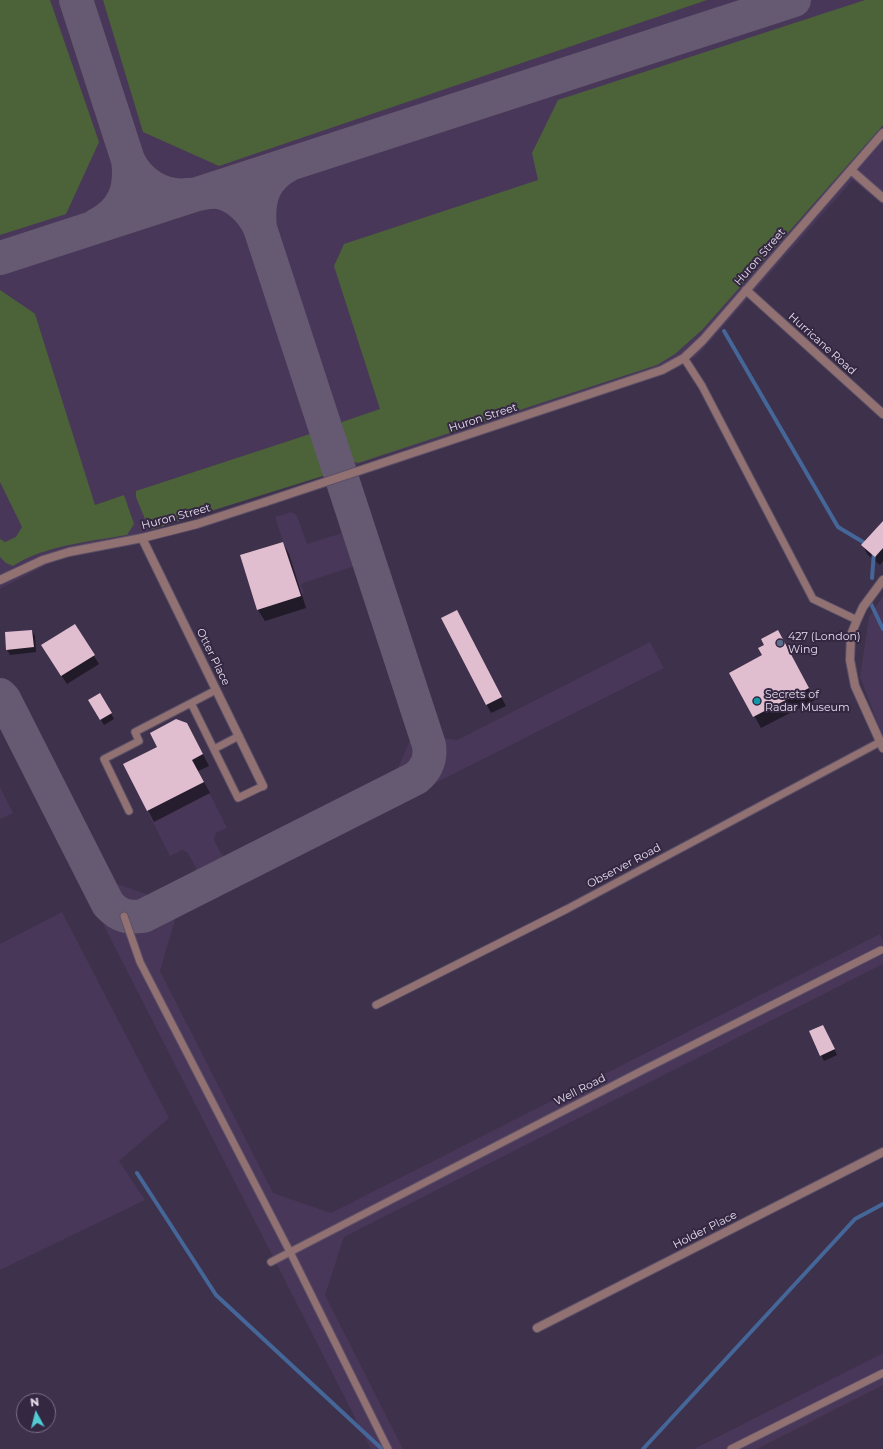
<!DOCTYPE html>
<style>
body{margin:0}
#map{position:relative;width:883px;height:1449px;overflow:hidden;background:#3e314b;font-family:Montserrat,sans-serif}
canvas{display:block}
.north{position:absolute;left:16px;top:1393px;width:40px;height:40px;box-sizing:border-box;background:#342741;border:1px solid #7a6f86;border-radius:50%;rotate:353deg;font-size:11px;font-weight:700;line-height:16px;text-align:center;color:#e4dced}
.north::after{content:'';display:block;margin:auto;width:14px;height:18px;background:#51ccd4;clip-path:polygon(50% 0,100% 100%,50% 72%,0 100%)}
</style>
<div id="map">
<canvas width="883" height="1449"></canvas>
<div class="north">N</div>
</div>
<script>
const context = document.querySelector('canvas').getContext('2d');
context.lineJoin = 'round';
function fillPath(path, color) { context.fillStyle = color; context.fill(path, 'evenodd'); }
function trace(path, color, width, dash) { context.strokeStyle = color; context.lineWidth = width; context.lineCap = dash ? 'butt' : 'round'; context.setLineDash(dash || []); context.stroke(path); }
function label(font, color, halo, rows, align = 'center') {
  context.font = font + ' Montserrat,sans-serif'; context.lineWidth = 4; context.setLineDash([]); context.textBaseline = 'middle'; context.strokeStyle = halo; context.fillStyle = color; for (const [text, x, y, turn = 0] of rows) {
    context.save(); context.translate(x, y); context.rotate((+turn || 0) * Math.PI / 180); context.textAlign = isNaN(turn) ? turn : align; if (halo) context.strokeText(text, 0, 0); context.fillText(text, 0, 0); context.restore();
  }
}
const built = new Path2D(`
 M0 0H883V205L853 180 696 357 353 466 441 738 457 740 650 642 664 668 177 913 160 971 273 1193 331 1213 880 934 883 941V964L344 1237 325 1295 403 1449H371L0 722V689L12 683 114 883 152 896 194 875 196 868 188 853 182 850 170 856 147 811 204 782 227 828 216 833 214 840 222 855 228 857 397 770 412 736 355 566 303 583 301 585 304 593 300 594 275 517 291 512 295 514 297 516 307 544 345 532 326 475 54 561 0 589Z
 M883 596V737L860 677 869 617Z
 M0 787 13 813 0 819Z
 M62 912 169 1118 119 1161 145 1200 0 1270V944Z
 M883 1353V1385L757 1449H694Z`);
const green = new Path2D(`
 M0 0H50L99 142 66 214 0 235Z
 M103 0H707L219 166 143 132Z
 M865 0H883V125L703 329 675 354 657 365 358 463 351 461 342 433V422L380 409 334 266 344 244 538 180 532 153 558 100Z
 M0 290 31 311 35 314 95 505 124 495 134 524 127 535C92 541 42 546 13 566L6 563 0 557V539L5 542 16 537 22 527 0 482Z
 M310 434 314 438 326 475 153 529 149 528 147 524 136 497V491Z`);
const shadow = new Path2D(`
 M883 522V561L880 565 867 554 863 545Z
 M283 543 289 554 306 608 265 621 258 610Z
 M442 619 461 620 506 706 491 713Z
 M32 631 35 636 36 652 10 655 7 649Z
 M784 643 815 700 761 728 731 673Z
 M47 654 94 656 99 664 67 684Z
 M100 694 114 719 104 725 89 700Z
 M193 735 209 766 198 771 210 793 154 822 124 765 158 747Z
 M826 1031 837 1055 824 1061 821 1055Z`);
const stream = new Path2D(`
 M724 331 838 527 868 545
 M872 578 874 552
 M871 604 883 629
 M137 1173 216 1295 382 1449
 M643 1449 855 1219 883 1204`);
const taxiway = new Path2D(`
 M76 0 128 160
 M97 225C124 211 132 189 128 160 139 183 162 198 188 195 198 195 207 191 218 192 237 195 253 212 260 228 257 199 263 178 290 164
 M0 258 794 0
 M0 695 4 699 108 904C119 916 127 918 143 916L416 778C427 769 431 759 429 745L260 228`);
const building = new Path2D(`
 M883 521V548L875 557 861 545Z
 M283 542 301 596 257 610 240 555Z
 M457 610 502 697 486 705 441 618Z
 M75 624 95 655 61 676 41 645Z
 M32 630 34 647 6 650 5 632Z
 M778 630 809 688 753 717 729 673 762 655 758 648 764 645 761 639Z
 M100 693 112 713 100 720 88 700Z
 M176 719 187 723 203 754 192 760 204 782 147 811 123 764 157 747 150 733Z
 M823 1025 835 1049 820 1056 809 1031Z`);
const service = new Path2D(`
 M684 358 702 386 813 599 857 620
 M191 703 216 690
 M214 749 239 736
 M129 811 104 759 139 741 135 732 191 703 238 798 263 786
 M124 916 140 962 290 1252 388 1449
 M376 1005 567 909 880 742
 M290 1252 645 1069 881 950
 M271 1262 294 1250
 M731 1449 883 1373`);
const minor = new Path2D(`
 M851 170 883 198
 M746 290 883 414
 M265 502 662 370 684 358 703 340 883 133
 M142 538 263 786
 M883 580 863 607 857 620 851 635 850 660 855 686 883 748
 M537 1328 883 1152`);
const tertiary = new Path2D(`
 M0 580 43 560 69 552 142 538 197 524 265 502`);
const markers = [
 [780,643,4,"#5c6f8a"],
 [757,701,4,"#0f9aa8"]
];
const streetNames = [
 ["Huron Street",760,257,-49],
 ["Hurricane Road",822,344,42],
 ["Huron Street",483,418,-18],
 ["Huron Street",176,517,-15],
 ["Otter Place",213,657,64],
 ["Observer Road",624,866,-28],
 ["Well Road",580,1090,-27],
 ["Holder Place",705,1230,-27]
];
const poiNames = [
 ["427 (London)",788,637],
 ["Wing",788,650],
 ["Secrets of",765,695],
 ["Radar Museum",765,708]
];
fillPath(built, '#483758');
fillPath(green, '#4c6339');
fillPath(shadow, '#0007');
trace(stream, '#456698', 4);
trace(taxiway, '#665a72', 34);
fillPath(building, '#e1bdd0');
trace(service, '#5c5068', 9);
trace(minor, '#5c5068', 10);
trace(tertiary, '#5c5068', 10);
trace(service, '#917172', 7);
trace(minor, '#917172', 8);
trace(tertiary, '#917172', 8);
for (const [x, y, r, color] of markers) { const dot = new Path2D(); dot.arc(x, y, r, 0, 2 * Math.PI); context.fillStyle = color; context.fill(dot); trace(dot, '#342741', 1.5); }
label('11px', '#e4dced', '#342741', streetNames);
label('11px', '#e4dced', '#342741', poiNames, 'left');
</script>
